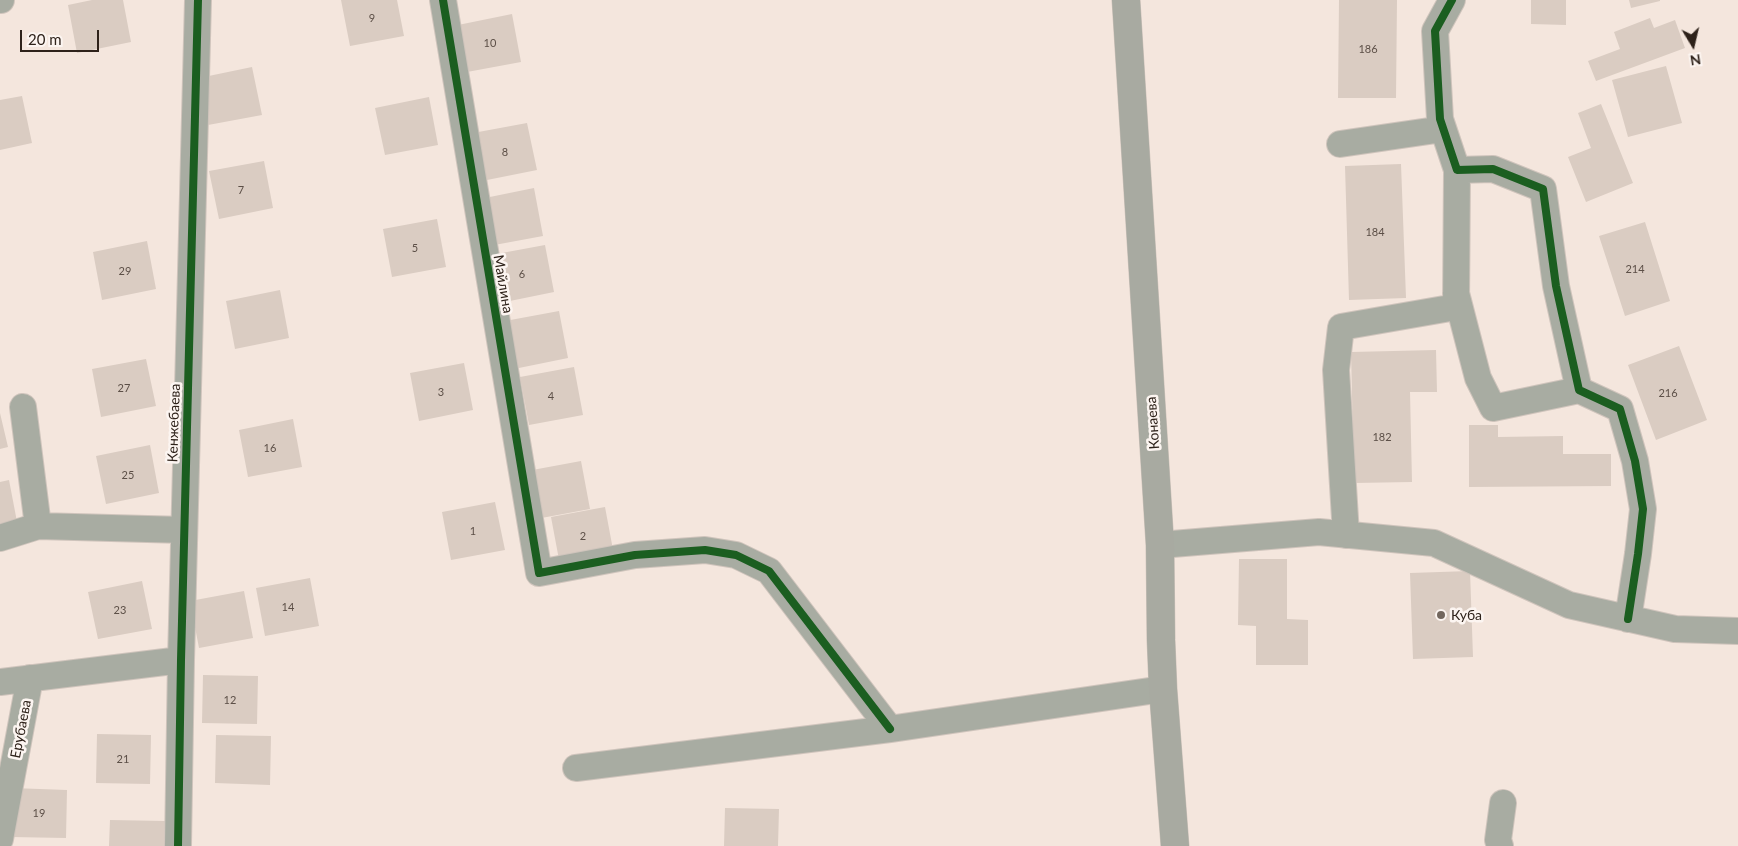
<!DOCTYPE html>
<meta charset="utf-8">
<style>
body{margin:0}
#map{position:relative;width:1738px;height:846px;overflow:hidden;background:#f4e6dd;font-family:Lato,sans-serif}
canvas{display:block}
.north{position:absolute;left:1668px;top:20px;width:50px;height:50px;-webkit-text-stroke:4px #fcf5f1;paint-order:stroke;rotate:171deg;font-size:14px;font-weight:700;line-height:20px;text-align:center;color:#2e221a}
.north::after{content:'';display:block;margin:auto;width:18px;height:22px;background:#2e221a;clip-path:polygon(50% 0,100% 100%,50% 72%,0 100%)}
.scale{position:absolute;left:20px;top:30px;width:79px;height:22px;box-sizing:border-box;border:2px solid #2e221a;border-top:0;padding-left:6px;font-size:15px;line-height:18px;white-space:nowrap;color:#2e221a;-webkit-text-stroke:4px #fcf5f1;paint-order:stroke}
</style>
<div id="map">
<canvas width="1738" height="846"></canvas>
<div class="north">N</div>
<div class="scale">20 m</div>
</div>
<script>
const context = document.querySelector('canvas').getContext('2d');
context.lineJoin = 'round';
function fillPath(path, color) { context.fillStyle = color; context.fill(path, 'evenodd'); }
function trace(path, color, width, dash) { context.strokeStyle = color; context.lineWidth = width; context.lineCap = dash ? 'butt' : 'round'; context.setLineDash(dash || []); context.stroke(path); }
function label(font, color, halo, rows, align = 'center') {
  context.font = font + ' Lato,sans-serif'; context.lineWidth = 5; context.setLineDash([]); context.textBaseline = 'middle'; context.strokeStyle = halo; context.fillStyle = color; for (const [text, x, y, turn = 0] of rows) {
    context.save(); context.translate(x, y); context.rotate((+turn || 0) * Math.PI / 180); context.textAlign = isNaN(turn) ? turn : align; if (halo) context.strokeText(text, 0, 0); context.fillText(text, 0, 0); context.restore();
  }
}
const building = new Path2D(`
 M92 0H123L131 42 77 53 68 5Z
 M341 0H397L404 36 350 46Z
 M1339 0H1397L1396 98H1338Z
 M1531 0H1566V25L1531 24Z
 M1629 0H1660V1L1631 8Z
 M512 14 521 62 467 72 458 25Z
 M1650 18 1654 28 1675 20 1685 48 1596 81 1588 61 1620 49 1614 32Z
 M1666 66 1682 123 1628 137 1612 80Z
 M252 67 262 115 208 125 199 78Z
 M22 96 32 143 0 150V100Z
 M429 97 438 145 385 155 375 108Z
 M1601 104 1633 183 1586 202 1568 157 1591 148 1578 113Z
 M527 123 537 170 482 181 473 133Z
 M264 161 273 208 219 219 209 171Z
 M1401 164 1406 298 1349 300 1345 166Z
 M534 188 543 236 489 246 480 199Z
 M437 219 446 267 392 277 383 229Z
 M1645 222 1670 301 1625 316 1599 236Z
 M147 241 156 289 102 300 93 252Z
 M545 245 554 292 500 303 491 255Z
 M280 290 289 338 235 349 226 301Z
 M559 311 568 358 514 369 505 321Z
 M1679 346 1707 420 1656 440 1628 365Z
 M1436 350 1437 392H1410L1412 482 1354 483 1351 352Z
 M146 359 156 406 101 417 92 369Z
 M464 363 473 410 419 421 410 373Z
 M574 367 583 415 529 425 520 377Z
 M0 413 8 447 0 449Z
 M293 419 302 467 248 477 239 430Z
 M1469 425H1498V437L1563 436V454H1611V486L1469 487Z
 M150 445 159 493 106 504 96 456Z
 M581 461 590 509 536 519 527 471Z
 M9 480 18 527 0 531V482Z
 M495 502 505 550 451 560 442 512Z
 M605 507 614 555 560 565 551 517Z
 M1239 559H1287V619L1308 620V665H1256V626L1238 625Z
 M1470 571 1473 657 1413 659 1410 573Z
 M310 578 319 626 265 636 256 588Z
 M142 581 152 629 98 639 88 592Z
 M244 591 253 638 199 648 190 601Z
 M203 675 258 676 257 724 202 723Z
 M97 734 151 735 150 784 96 783Z
 M216 735 271 736 270 785 215 783Z
 M12 788 67 790 66 838 11 837Z
 M725 808 779 809 778 846H724Z
 M110 820 165 821 164 846H109Z`);
const minor = new Path2D(`
 M0 0H1
 M443 0 539 573 635 555 705 550 736 555 769 571 890 729
 M1452 0 1435 31 1440 119 1457 170 1493 169 1543 189 1556 286 1579 390 1620 409 1635 461 1643 509 1638 554 1628 619
 M1340 144 1443 129
 M1456 293 1478 378 1493 408 1579 390
 M23 407 38 526
 M1346 535 1336 370 1341 327 1456 307 1457 170
 M0 538 38 526 184 530
 M1160 545 1319 532 1434 543 1569 605 1675 629 1738 631
 M0 682 181 660
 M576 768 890 729 1163 689
 M0 839 30 678
 M178 846 181 660 198 0
 M1500 846 1498 840 1503 803`);
const secondary = new Path2D(`
 M1126 0 1160 545 1161 640 1163 689 1175 846`);
const cycleway = new Path2D(`
 M443 0 539 573 635 555 705 550 736 555 769 571 890 729
 M1452 0 1435 31 1440 119 1457 170 1493 169 1543 189 1556 286 1579 390 1620 409 1635 461 1643 509 1638 554 1628 619
 M178 846 181 660 198 0`);
const markers = [
 [1441,615,5,"#73675e"]
];
const numberNames = [
 ["9",372,18],
 ["10",490,43],
 ["186",1368,49],
 ["8",505,152],
 ["7",241,190],
 ["184",1375,232],
 ["5",415,248],
 ["214",1635,269],
 ["29",125,271],
 ["6",522,274],
 ["27",124,388],
 ["3",441,392],
 ["216",1668,393],
 ["4",551,396],
 ["182",1382,437],
 ["16",270,448],
 ["25",128,475],
 ["1",473,531],
 ["2",583,536],
 ["14",288,607],
 ["23",120,610],
 ["12",230,700],
 ["21",123,759],
 ["19",39,813]
];
const streetNames = [
 ["Майлина",503,284,80],
 ["Кенжебаева",174,423,-88],
 ["Конаева",1153,423,-94],
 ["Ерубаева",21,729,-79]
];
const poiNames = [
 ["Куба",1451,615]
];
fillPath(building, '#daccc2');
trace(minor, '#cfc4bc', 28);
trace(secondary, '#cfc4bc', 29);
trace(minor, '#a8aca2', 26);
trace(secondary, '#a8aaa1', 28);
trace(cycleway, '#1b5e20', 8);
for (const [x, y, r, color] of markers) { const dot = new Path2D(); dot.arc(x, y, r, 0, 2 * Math.PI); context.fillStyle = color; context.fill(dot); trace(dot, '#fcf5f1', 2); }
label('11px', '#5c4f47', null, numberNames);
label('14px', '#2e221a', '#fcf5f1', streetNames);
label('14px', '#2e221a', '#fcf5f1', poiNames, 'left');
</script>
